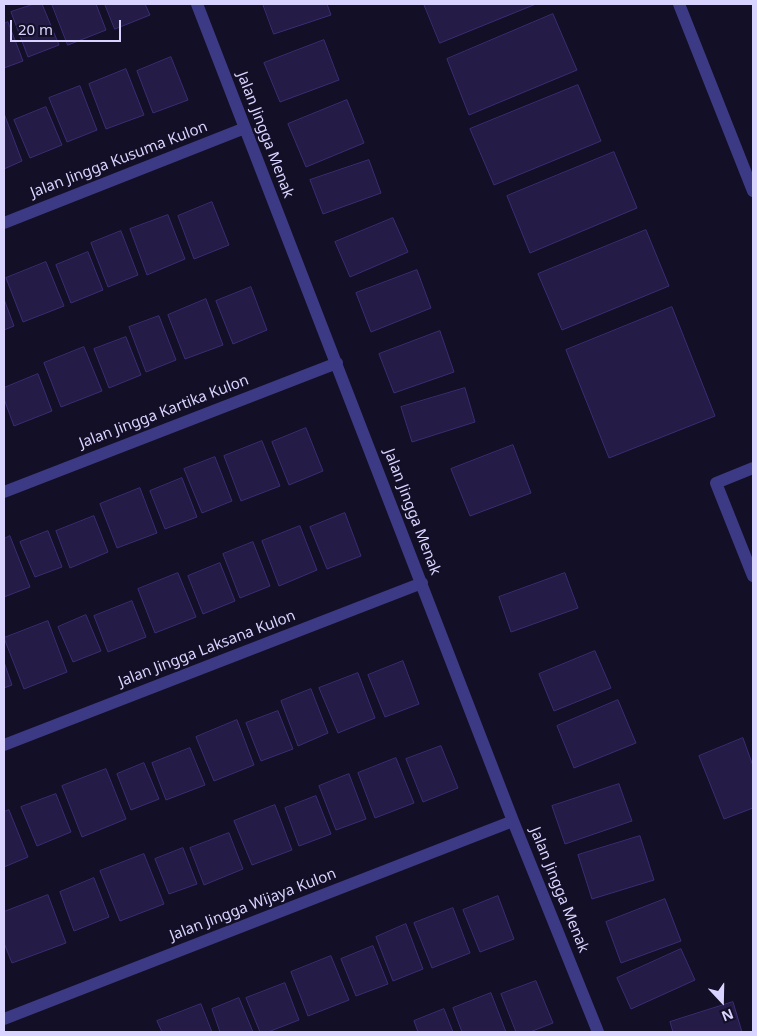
<!DOCTYPE html>
<style>
body{margin:0}
#map{position:relative;width:757px;height:1036px;overflow:hidden;background:#130f26;font-family:"Noto Sans",sans-serif}
canvas{display:block}
.frame{position:absolute;inset:0;border:5px solid #d9d4ff;pointer-events:none}
.north{position:absolute;left:697px;top:976px;width:50px;height:50px;-webkit-text-stroke:4px #130f26;paint-order:stroke;rotate:159deg;font-size:14px;font-weight:700;line-height:20px;text-align:center;color:#d9d4ff}
.north::after{content:'';display:block;margin:auto;width:18px;height:22px;background:#d9d4ff;clip-path:polygon(50% 0,100% 100%,50% 72%,0 100%)}
.scale{position:absolute;left:10px;top:20px;width:111px;height:22px;box-sizing:border-box;border:2px solid #d9d4ff;border-top:0;padding-left:6px;font-size:15px;line-height:18px;white-space:nowrap;color:#d9d4ff;-webkit-text-stroke:4px #130f26;paint-order:stroke}
</style>
<div id="map">
<canvas width="757" height="1036"></canvas>
<div class="frame"></div>
<div class="north">N</div>
<div class="scale">20 m</div>
</div>
<script>
const context = document.querySelector('canvas').getContext('2d');
context.lineJoin = 'round';
function fillPath(path, color) { context.fillStyle = color; context.fill(path, 'evenodd'); }
function trace(path, color, width, dash) { context.strokeStyle = color; context.lineWidth = width; context.lineCap = dash ? 'butt' : 'round'; context.setLineDash(dash || []); context.stroke(path); }
function label(font, color, halo, rows, align = 'center') {
  context.font = font + ' "Noto Sans",sans-serif'; context.lineWidth = 4.5; context.setLineDash([]); context.textBaseline = 'middle'; context.strokeStyle = halo; context.fillStyle = color; for (const [text, x, y, turn = 0] of rows) {
    context.save(); context.translate(x, y); context.rotate((+turn || 0) * Math.PI / 180); context.textAlign = isNaN(turn) ? turn : align; if (halo) context.strokeText(text, 0, 0); context.fillText(text, 0, 0); context.restore();
  }
}
const building = new Path2D(`
 M34 4H42L59 45 28 57 11 12Z
 M52 4H96L106 30 68 45Z
 M105 4H145L150 15 115 29Z
 M263 4H327L331 15 274 34Z
 M424 4H536L440 43Z
 M553 14 577 70 469 115 447 59Z
 M8 22 23 61 4 68V24Z
 M324 40 339 80 280 102 264 63Z
 M171 57 188 100 153 113 137 71Z
 M126 69 144 115 106 129 89 84Z
 M578 85 601 141 494 185 470 129Z
 M80 86 97 130 67 142 49 98Z
 M347 100 364 143 306 167 288 124Z
 M46 107 62 145 30 158 14 120Z
 M5 116 22 161 4 169V117Z
 M614 152 637 208 530 253 507 196Z
 M369 160 381 193 323 214 310 180Z
 M212 202 229 245 194 259 178 216Z
 M168 215 185 259 147 275 130 229Z
 M393 218 408 252 350 277 335 242Z
 M646 230 669 286 562 330 538 274Z
 M121 231 138 275 108 287 91 243Z
 M88 252 103 290 71 303 56 265Z
 M46 262 64 306 23 322 6 278Z
 M417 270 431 308 371 332 356 293Z
 M251 287 267 330 233 344 216 301Z
 M4 299 14 326 4 330Z
 M206 299 223 345 185 359 168 315Z
 M672 307 715 416 609 458 566 350Z
 M159 316 176 360 146 372 129 327Z
 M440 331 454 372 394 393 379 354Z
 M126 337 141 375 109 388 94 349Z
 M84 347 102 391 61 407 44 363Z
 M38 374 52 411 14 426 4 399V388Z
 M465 388 475 422 412 442 401 407Z
 M306 428 323 471 289 485 272 442Z
 M262 441 280 486 241 501 224 456Z
 M513 445 531 493 470 516 451 469Z
 M215 457 232 501 202 513 184 469Z
 M182 478 197 517 165 529 150 491Z
 M140 488 157 533 117 548 100 504Z
 M345 513 361 556 327 569 310 527Z
 M94 516 108 552 70 568 56 531Z
 M300 526 317 570 279 586 262 541Z
 M48 531 62 567 35 577 20 542Z
 M10 536 30 587 4 597V539Z
 M253 542 270 586 240 598 223 554Z
 M220 563 235 601 203 614 188 576Z
 M178 573 196 617 155 633 138 589Z
 M565 573 578 608 511 632 499 597Z
 M132 601 146 637 108 652 94 616Z
 M86 615 101 651 73 662 58 627Z
 M48 621 67 672 24 689 4 638Z
 M595 651 611 688 554 711 539 674Z
 M403 661 419 704 385 717 368 675Z
 M4 662 12 685 4 688Z
 M358 673 375 718 338 733 319 688Z
 M311 689 328 733 298 746 281 701Z
 M618 700 636 743 574 768 557 726Z
 M278 711 293 749 261 761 246 723Z
 M237 720 254 765 214 781 196 737Z
 M743 738 753 766V808L724 819 699 756Z
 M441 746 458 788 423 802 406 759Z
 M190 748 205 785 166 800 152 763Z
 M396 758 414 803 375 818 358 773Z
 M144 763 159 799 131 810 117 774Z
 M106 769 126 819 82 837 62 786Z
 M349 774 366 819 336 830 319 786Z
 M619 784 632 821 565 844 552 806Z
 M56 794 71 832 37 846 21 807Z
 M316 796 331 834 299 846 285 808Z
 M275 805 292 850 252 865 234 821Z
 M9 810 28 857 4 867V812Z
 M229 833 243 869 204 885 190 848Z
 M640 836 654 880 592 899 578 855Z
 M183 848 197 884 169 894 155 859Z
 M144 854 164 904 120 921 100 871Z
 M94 878 109 917 74 931 60 892Z
 M48 895 66 943 12 963 4 943V912Z
 M498 896 514 939 480 952 463 910Z
 M665 899 681 941 621 963 606 922Z
 M453 908 470 953 432 968 414 923Z
 M406 924 423 969 393 981 376 937Z
 M373 946 388 984 356 996 341 959Z
 M681 949 695 980 631 1009 617 978Z
 M331 956 349 1000 308 1016 291 972Z
 M536 981 553 1023 530 1032H516L501 994Z
 M285 983 299 1020 268 1032H260L246 998Z
 M491 993 506 1032H462L453 1008Z
 M239 998 253 1032H220L212 1009Z
 M733 1002 742 1032H673L670 1022Z
 M201 1004 212 1032H162L157 1021Z
 M444 1009 453 1032H418L414 1021Z`);
const service = new Path2D(`
 M753 468 716 483 753 576`);
const minor = new Path2D(`
 M197 4 513 821 598 1032
 M679 4 753 191
 M4 223 245 128
 M4 492 337 363
 M4 745 422 583
 M4 1019 513 821`);
const streetNames = [
 ["Jalan Jingga Menak",265,135,69],
 ["Jalan Jingga Kusuma Kulon",119,160,-21],
 ["Jalan Jingga Kartika Kulon",164,412,-21],
 ["Jalan Jingga Menak",412,512,69],
 ["Jalan Jingga Laksana Kulon",207,649,-21],
 ["Jalan Jingga Menak",559,890,68],
 ["Jalan Jingga Wijaya Kulon",253,905,-21]
];
fillPath(building, '#241b47');
trace(building, '#3b2d73', 1);
trace(service, '#3d3a85', 12);
trace(minor, '#3d3a85', 12);
label('15px', '#d9d4ff', '#130f26', streetNames);
</script>
